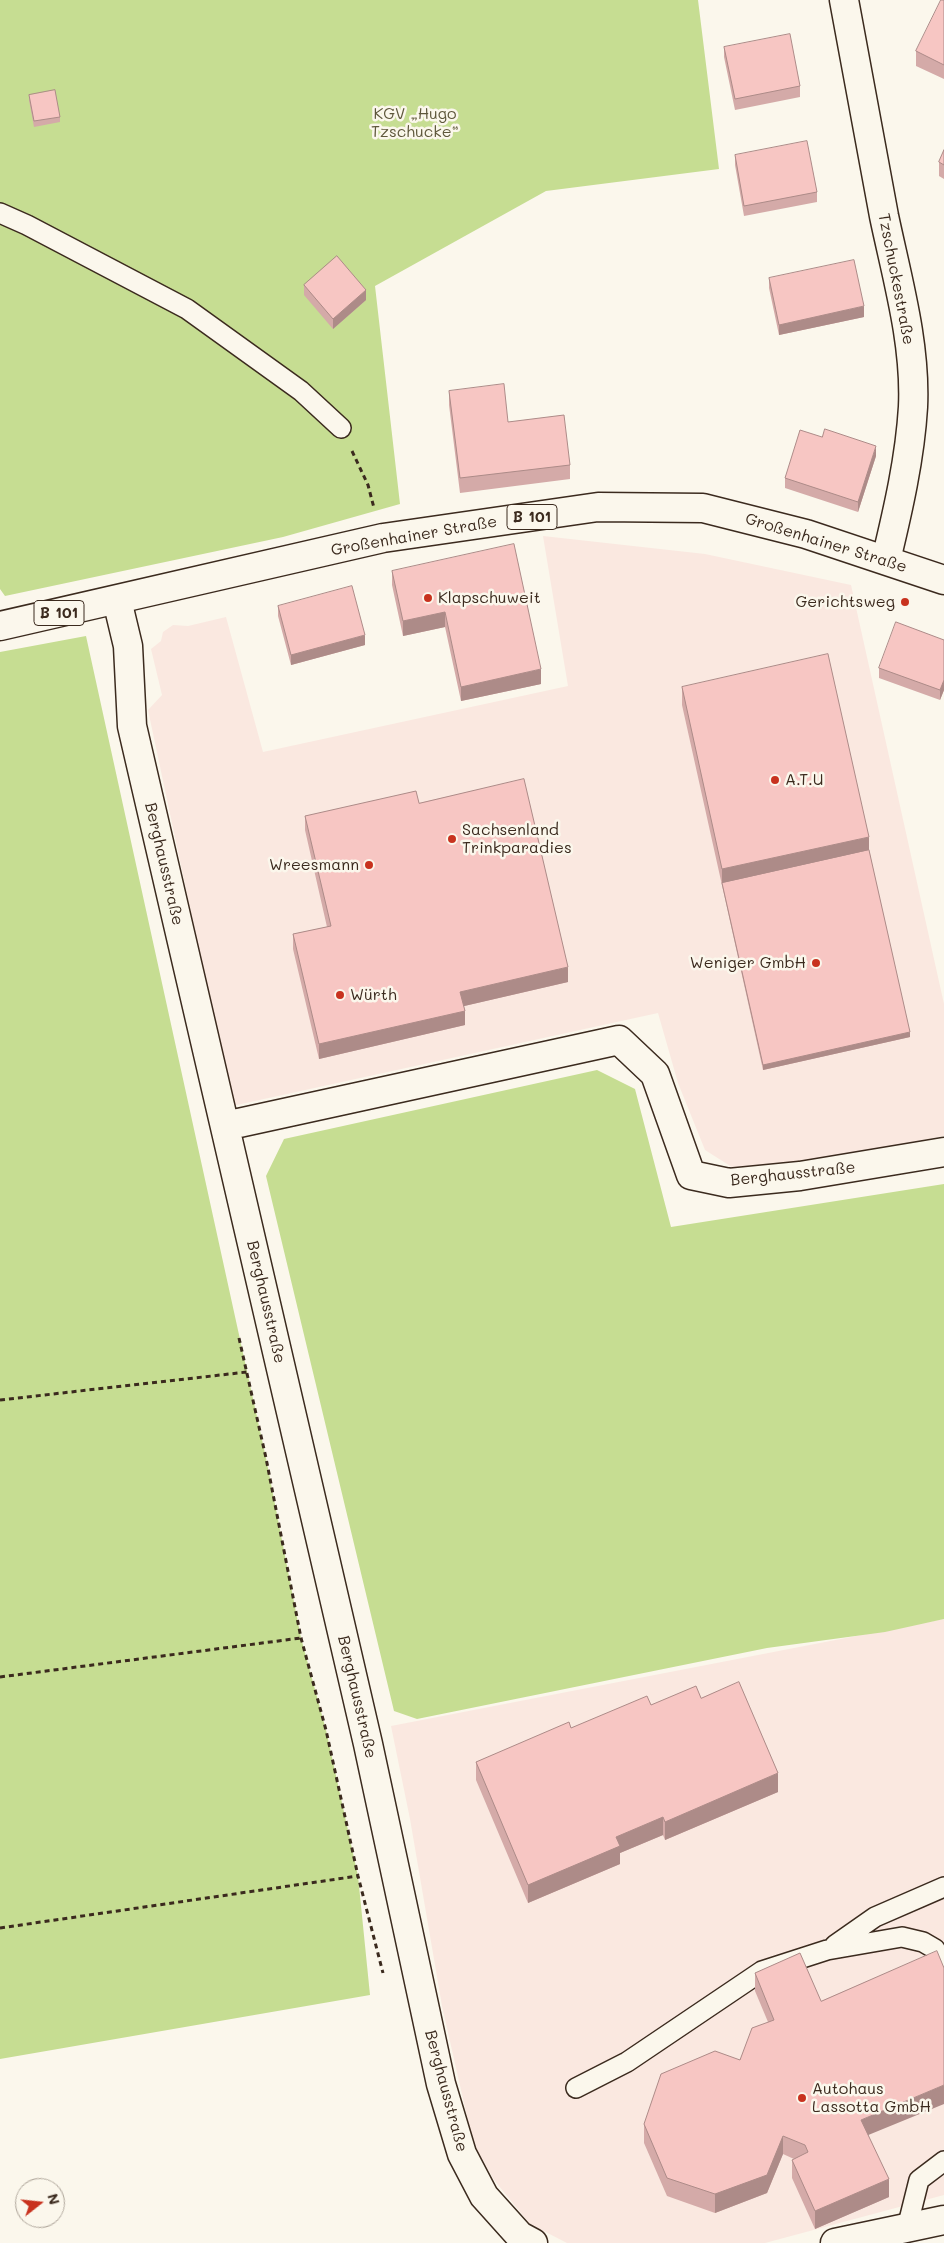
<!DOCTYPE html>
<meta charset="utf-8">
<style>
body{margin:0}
#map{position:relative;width:944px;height:2243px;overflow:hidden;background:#fbf7ec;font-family:Mali,sans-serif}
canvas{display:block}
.north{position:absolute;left:15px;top:2178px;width:50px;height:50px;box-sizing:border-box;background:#fbf7ec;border:1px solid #aea59a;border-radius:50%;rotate:74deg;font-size:14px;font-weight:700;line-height:20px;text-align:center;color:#3b2a1e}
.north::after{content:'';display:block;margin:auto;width:18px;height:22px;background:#c8321e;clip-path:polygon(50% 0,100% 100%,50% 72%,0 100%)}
</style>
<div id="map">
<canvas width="944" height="2243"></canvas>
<div class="north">N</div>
</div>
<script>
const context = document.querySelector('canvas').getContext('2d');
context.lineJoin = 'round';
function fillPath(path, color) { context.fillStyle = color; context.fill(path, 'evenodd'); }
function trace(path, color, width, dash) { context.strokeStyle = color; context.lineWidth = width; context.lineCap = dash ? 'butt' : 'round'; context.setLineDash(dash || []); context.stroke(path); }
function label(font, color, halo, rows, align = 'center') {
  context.font = font + ' Mali,sans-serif'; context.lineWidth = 5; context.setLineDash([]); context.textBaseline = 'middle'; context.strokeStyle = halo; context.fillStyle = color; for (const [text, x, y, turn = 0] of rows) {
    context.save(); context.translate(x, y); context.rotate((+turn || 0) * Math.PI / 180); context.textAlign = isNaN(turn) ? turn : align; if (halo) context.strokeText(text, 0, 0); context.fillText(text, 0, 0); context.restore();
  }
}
const built = new Path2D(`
 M543 536 705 554 851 585 944 1004V1136L811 1161 735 1169 705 1150 678 1083 658 1013 232 1106 148 710 162 695 151 649 161 641 163 632 173 625 188 626 226 617 263 752 568 686Z
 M944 1619V2195L765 2243H567L530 2224 494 2180 473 2143 442 2006 410 1819 391 1726Z`);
const green = new Path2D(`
 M0 0H698L719 169 546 191 375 286 400 504 283 537 5 596 0 589Z
 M86 636 266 1458 301 1638 326 1730 358 1876 370 1995 0 2059V652Z
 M597 1070 635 1089 671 1227 944 1184V1619L885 1632 767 1648 417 1719 394 1711 266 1176 284 1139Z`);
const path = new Path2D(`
 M352 451 368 485 374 508
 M239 1338 266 1458 301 1638 326 1730 358 1876 383 1973
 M0 1400 247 1372
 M0 1677 301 1638
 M0 1928 358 1876`);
const service = new Path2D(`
 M0 213 27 225 187 309 301 391 341 428
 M835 1945 875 1917 944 1887
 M576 2088 627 2062 762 1971 827 1950 902 1937 923 1942 935 1949 944 1965
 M907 2228 919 2180 944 2161`);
const minor = new Path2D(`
 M844 0C857 72 870 144 884 216 897 278 916 343 913 407 910 458 898 510 886 560
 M117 600 128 646 132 726 368 1744 441 2084 462 2154 484 2196 520 2236 533 2243
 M225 1126 619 1040 655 1074 691 1175 729 1183 800 1176 944 1152
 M835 2243 944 2220`);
const primary = new Path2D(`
 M0 626 383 538 598 507 703 508 806 534 944 580`);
const wall = new Path2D(`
 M944 0V79L916 66V51Z
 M724 47 800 86V97L735 110 724 57Z
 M29 95 60 117V122L34 127 29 100Z
 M944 150V179L939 176V162Z
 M735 155 817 192V202L744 216 735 165Z
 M769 278 864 317 779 335 769 288Z
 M304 285 366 300 333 329 304 295Z
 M449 391 570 465V479L460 493 449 405Z
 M876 456 858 512 785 488V478Z
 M392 571 541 684 461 701 445 627 403 636 392 585Z
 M278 606 365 645 291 665 278 616Z
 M944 640V690L940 700 879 678V668Z
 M682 687 869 850 910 1037 763 1070 682 705Z
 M419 803 568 982 464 1006 465 1025 319 1059 293 949V934L327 927 305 830V816Z
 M701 1698 778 1792 665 1840 663 1835 620 1853V1864L528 1903 476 1780V1762L571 1728 651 1705Z
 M755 1973 868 2135 889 2197 815 2229 792 2178V2160L794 2159 783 2154 767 2193 715 2213 667 2196 644 2143V2124L740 2060 768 2022 755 1991Z`);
const shadedWall = new Path2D(`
 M366 290V300L333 329V319Z
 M864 306V317L779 335V325Z
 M876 446V456L858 512V502Z
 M445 612V627L403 636V621Z
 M365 635V645L291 665V655Z
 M541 669V684L461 701V687Z
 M944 680V690L940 700V690Z
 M869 837V855L722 883V869Z
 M568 967V982L460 1007V992Z
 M465 1011V1025L319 1059V1044Z
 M910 1032V1037L763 1070V1065Z
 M778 1773V1792L665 1840V1822Z
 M663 1817V1835L620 1853V1864L528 1903V1885L616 1837Z
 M944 2085V2104L861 2138V2120Z
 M783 2136V2154L767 2193 715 2213V2194Z
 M889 2179V2197L815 2229V2211Z`);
const building = new Path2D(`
 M941 0H944V65L916 51Z
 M790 34 800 86 735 99 724 47Z
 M55 90 60 117 34 121 29 95Z
 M807 141 817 192 744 206 735 155Z
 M944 150V165L939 162Z
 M337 256 366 290 333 319 304 285Z
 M854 260 864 306 779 325 769 278Z
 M504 384 508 422 564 415 570 465 460 478 449 391Z
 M825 429 876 446 858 502 785 478 800 430 822 437Z
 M514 544 541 669 461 687 445 612 403 621 392 571Z
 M352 586 365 635 291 655 278 606Z
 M896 622 944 640V680L940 690 879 668Z
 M828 654 869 837 722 869 682 687Z
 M524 779 568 967 460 992 465 1011 319 1044 293 934 331 926 305 816 416 791 419 803Z
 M869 850 910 1032 763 1065 722 883Z
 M739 1682 778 1773 665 1822 663 1817 616 1837 620 1846 528 1885 476 1762 569 1722 571 1728 647 1696 651 1705 696 1686 701 1698Z
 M937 1951 944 1968V2085L861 2120 889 2179 815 2211 792 2160 808 2152 805 2145 783 2136 767 2175 715 2194 667 2178 644 2124 661 2074 715 2051 740 2060 752 2028 774 2020 755 1973 800 1953 821 2001Z`);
const markers = [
 [428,598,5,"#c8321e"],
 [905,602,5,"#c8321e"],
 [775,780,5,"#c8321e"],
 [452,839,5,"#c8321e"],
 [369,865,5,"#c8321e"],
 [816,963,5,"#c8321e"],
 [340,995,5,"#c8321e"],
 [802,2098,5,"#c8321e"]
];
const shields = [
 [532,517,50],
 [59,613,50]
];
const shieldNames = [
 ["B 101",532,517],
 ["B 101",59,613]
];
const parkNames = [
 ["KGV „Hugo",415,114],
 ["Tzschucke“",415,132]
];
const streetNames = [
 ["Tzschuckestraße",896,279,79],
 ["Großenhainer Straße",414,536,-10],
 ["Großenhainer Straße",826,543,17],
 ["Berghausstraße",164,864,77],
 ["Berghausstraße",793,1174,-6],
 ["Berghausstraße",266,1302,77],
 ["Berghausstraße",357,1697,77],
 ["Berghausstraße",446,2091,75]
];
const poiNames = [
 ["Klapschuweit",438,598],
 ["Gerichtsweg",895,602,"right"],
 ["A.T.U",785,780],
 ["Sachsenland",462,830],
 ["Trinkparadies",462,848],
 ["Wreesmann",359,865,"right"],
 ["Weniger GmbH",806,963,"right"],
 ["Würth",350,995],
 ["Autohaus",812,2089],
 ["Lassotta GmbH",812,2107]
];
fillPath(built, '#fae8e0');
fillPath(green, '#c6dd92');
trace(service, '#3b2a1e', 22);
trace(minor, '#3b2a1e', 31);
trace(primary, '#3b2a1e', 31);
trace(path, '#3b2a1e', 3, [5, 4]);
trace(service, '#fbf7ec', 19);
trace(minor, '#fbf7ec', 28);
trace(primary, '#fbf7ec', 28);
fillPath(wall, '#d4aaa8');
fillPath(shadedWall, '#ad8b88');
fillPath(building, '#f7c6c3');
trace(building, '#ad8b88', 1);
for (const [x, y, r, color] of markers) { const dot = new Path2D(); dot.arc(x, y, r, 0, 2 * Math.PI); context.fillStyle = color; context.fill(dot); trace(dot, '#fbf7ec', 2); }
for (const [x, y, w] of shields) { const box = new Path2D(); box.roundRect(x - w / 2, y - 12.5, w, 25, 4); context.fillStyle = '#fbf7ec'; context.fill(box); trace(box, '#3b2a1e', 1); }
label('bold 15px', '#3b2a1e', null, shieldNames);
label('16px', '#5e573b', '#fbf7ec', parkNames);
label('16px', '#3b2a1e', '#fbf7ec', streetNames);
label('16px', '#3b2a1e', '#fbf7ec', poiNames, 'left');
</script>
